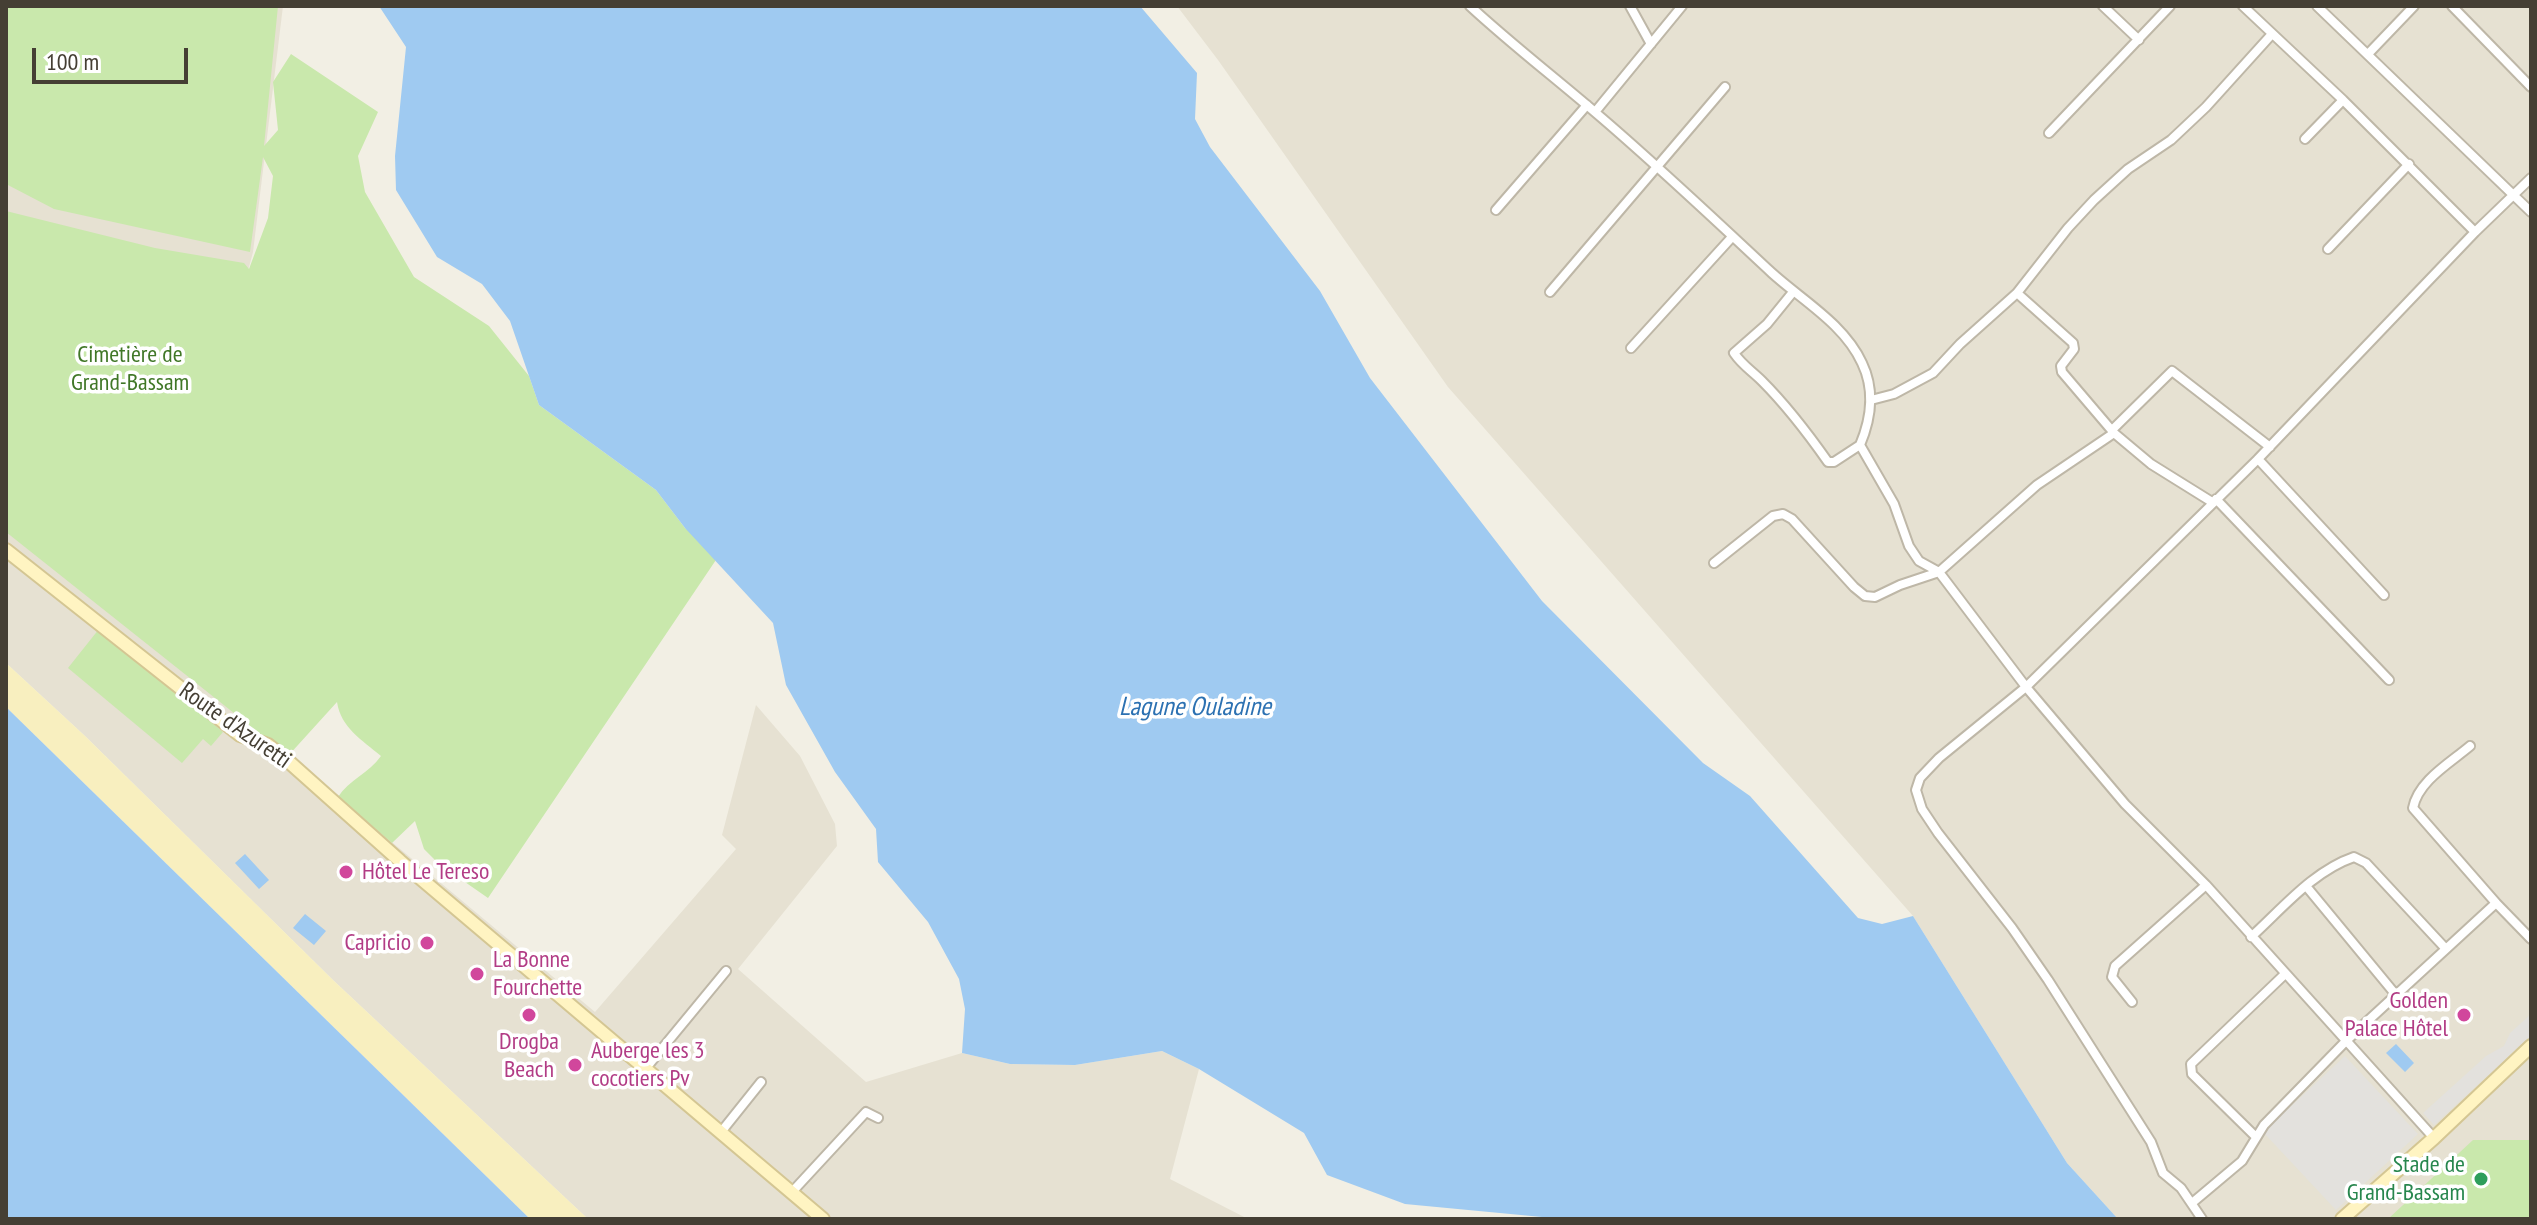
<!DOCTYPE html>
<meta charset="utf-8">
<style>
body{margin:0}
#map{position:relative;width:2537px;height:1225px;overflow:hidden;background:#f2efe4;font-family:"PT Sans Narrow",sans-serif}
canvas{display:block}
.frame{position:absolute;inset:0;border:8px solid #453f34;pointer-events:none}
.scale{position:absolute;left:32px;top:48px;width:156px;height:36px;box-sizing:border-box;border:4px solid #453f34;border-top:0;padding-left:10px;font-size:24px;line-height:28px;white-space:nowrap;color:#453f34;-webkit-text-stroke:6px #fff;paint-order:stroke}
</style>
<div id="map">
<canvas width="2537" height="1225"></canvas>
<div class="frame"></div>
<div class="scale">100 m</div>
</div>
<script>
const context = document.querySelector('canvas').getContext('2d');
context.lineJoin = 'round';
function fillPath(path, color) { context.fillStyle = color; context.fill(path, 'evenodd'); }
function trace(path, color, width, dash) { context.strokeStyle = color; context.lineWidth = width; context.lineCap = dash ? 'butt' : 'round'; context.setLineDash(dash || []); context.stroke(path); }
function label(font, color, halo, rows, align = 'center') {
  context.font = font + ' "PT Sans Narrow",sans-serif'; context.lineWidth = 7; context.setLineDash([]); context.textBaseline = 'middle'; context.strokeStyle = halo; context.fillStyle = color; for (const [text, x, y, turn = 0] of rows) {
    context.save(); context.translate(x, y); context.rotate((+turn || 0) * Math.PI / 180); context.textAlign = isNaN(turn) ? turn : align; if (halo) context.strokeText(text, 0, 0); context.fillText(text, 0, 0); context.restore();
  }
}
const residential = new Path2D(`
 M6 6H283L253 252 248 271 289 756 595 1012 736 849 722 835 756 705 800 756 835 824 837 846 738 969 866 1082 962 1053 1010 1064 1075 1065 1162 1051 1199 1069 1170 1179 1248 1219H588L334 981 85 736 6 663Z
 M1177 6H2531V1219H2118L2067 1163 1913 916 1448 387 1218 60Z`);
const green = new Path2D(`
 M6 6H278L264 146 278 130 273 82 291 54 378 112 358 156 365 192 414 277 489 326 529 376 539 405 656 490 685 528 722 551 488 898 439 864 424 849 415 821 392 843 338 797C349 780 369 773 381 756 362 740 341 728 337 702L288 756 6 532V211L155 248 244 263 249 269 268 218 273 176 263 157 250 252 54 209 6 184Z
 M99 629 223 732 211 746 203 739 182 763 68 668Z
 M2473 1140H2531V1219H2388Z`);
const sand = new Path2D(`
 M6 663 85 736 334 981 588 1219H530L6 707Z`);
const parking = new Path2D(`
 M2531 1014V1036L2434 1125 2423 1113 2486 1056 2504 1046 2510 1033Z
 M2345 1056 2418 1134 2336 1210 2263 1132Z`);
const water = new Path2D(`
 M379 6H1140L1197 73 1195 119 1210 147 1320 291 1370 378 1542 601 1703 763 1750 796 1858 918 1882 924 1913 916 2067 1163 2118 1219H1563L1405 1204 1327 1175 1304 1133 1199 1069 1162 1051 1075 1065 1010 1064 962 1053 965 1009 959 979 928 922 878 862 876 829 835 772 786 685 773 623 685 528 656 490 539 405 510 321 482 284 437 257 396 190 395 156 406 47Z
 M6 707 530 1219H6Z
 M245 854 269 880 259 889 235 863Z
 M305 914 326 931 314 945 293 928Z
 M2396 1044 2414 1063 2405 1072 2386 1053Z`);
const street = new Path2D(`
 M1470 6C1510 43 1554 77 1596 113 1656 164 1714 219 1772 273 1803 301 1844 324 1862 363 1875 390 1871 419 1860 445L1894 504 1909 546 1919 561 1939 572 2026 687 2125 804 2206 885 2434 1138
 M1630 6 1651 44
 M2103 6 2139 40
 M2243 6 2343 100 2475 232
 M2317 6 2531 212
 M2452 6 2531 87
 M2368 54 2414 6
 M1595 112 1682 6
 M2049 133 2170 6
 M2305 139 2343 100
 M1496 210 1587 105
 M2328 249 2409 164
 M1550 292 1725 87
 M1793 292 1767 324 1734 353C1742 365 1752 371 1762 381 1785 404 1809 435 1828 462H1834L1860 445
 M2017 293 2073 343 2074 349 2061 366 2062 372 2114 433 2151 464 2212 502
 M1631 348 1732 237
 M1871 400 1894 394 1933 373 1960 344 2017 293 2068 228 2094 200 2128 169 2171 140 2206 107 2272 34
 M2112 430 2172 371 2270 447
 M2258 459 2384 595
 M2216 499 2389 680
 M1714 563 1773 516 1783 514 1792 519 1854 587 1865 596 1875 597 1900 585 1939 572 2037 485 2114 433
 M2470 746C2450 763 2418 781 2413 808L2496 903
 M2306 886 2396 995
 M2251 937C2282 909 2313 871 2354 857L2366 863 2446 949
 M2132 1002 2112 977 2115 966 2206 885
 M646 1068 726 971
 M721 1132 761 1082
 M2256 1137 2192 1074 2191 1064 2285 974
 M792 1192 866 1112 878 1118
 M2192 1203 2242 1161 2264 1125 2347 1040 2496 903 2531 939
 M2202 1219 2181 1188 2163 1173 2151 1142 2048 980 2012 928 1938 833 1922 809 1916 790 1920 778 1939 758 2026 687 2258 459 2475 232 2531 178`);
const secondary = new Path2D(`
 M6 550 240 735 268 745 288 761 400 861 823 1219
 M2342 1219 2434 1138 2531 1046`);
const markers = [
 [346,872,8,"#d1479c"],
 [427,943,8,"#d1479c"],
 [477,974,8,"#d1479c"],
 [529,1015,8,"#d1479c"],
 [2464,1015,8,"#d1479c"],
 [575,1065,8,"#d1479c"],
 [2481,1179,8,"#2e9e5b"]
];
const parkNames = [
 ["Cimetière de",130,355],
 ["Grand-Bassam",130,383]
];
const streetNames = [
 ["Route d'Azuretti",235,726,35]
];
const hotelNames = [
 ["Hôtel Le Tereso",362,872],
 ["Capricio",411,943,"right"],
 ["La Bonne",493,960],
 ["Fourchette",493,988],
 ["Golden",2448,1001,"right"],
 ["Palace Hôtel",2448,1029,"right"],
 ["Drogba",529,1042,"center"],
 ["Beach",529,1070,"center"],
 ["Auberge les 3",591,1051],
 ["cocotiers Pv",591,1079]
];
const leisureNames = [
 ["Stade de",2465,1165],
 ["Grand-Bassam",2465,1193]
];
const waterNames = [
 ["Lagune Ouladine",1195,708]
];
fillPath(residential, '#e6e1d2');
fillPath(green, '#c9e8ac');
fillPath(sand, '#f8efbf');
fillPath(parking, '#e3e1dd');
fillPath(water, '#9fcaf1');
trace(street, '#beb7a7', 12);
trace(secondary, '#d4c693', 16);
trace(street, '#fff', 8);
trace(secondary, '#fff4c2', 12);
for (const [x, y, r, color] of markers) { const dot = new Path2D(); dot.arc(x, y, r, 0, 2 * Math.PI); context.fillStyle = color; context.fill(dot); trace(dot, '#fff', 3); }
label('24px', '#407727', '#fff', parkNames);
label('24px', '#453f34', '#fff', streetNames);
label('24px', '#b23c85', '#fff', hotelNames, 'left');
label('24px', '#27864d', '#fff', leisureNames, 'right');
label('italic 26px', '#2c71b2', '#fff', waterNames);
</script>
